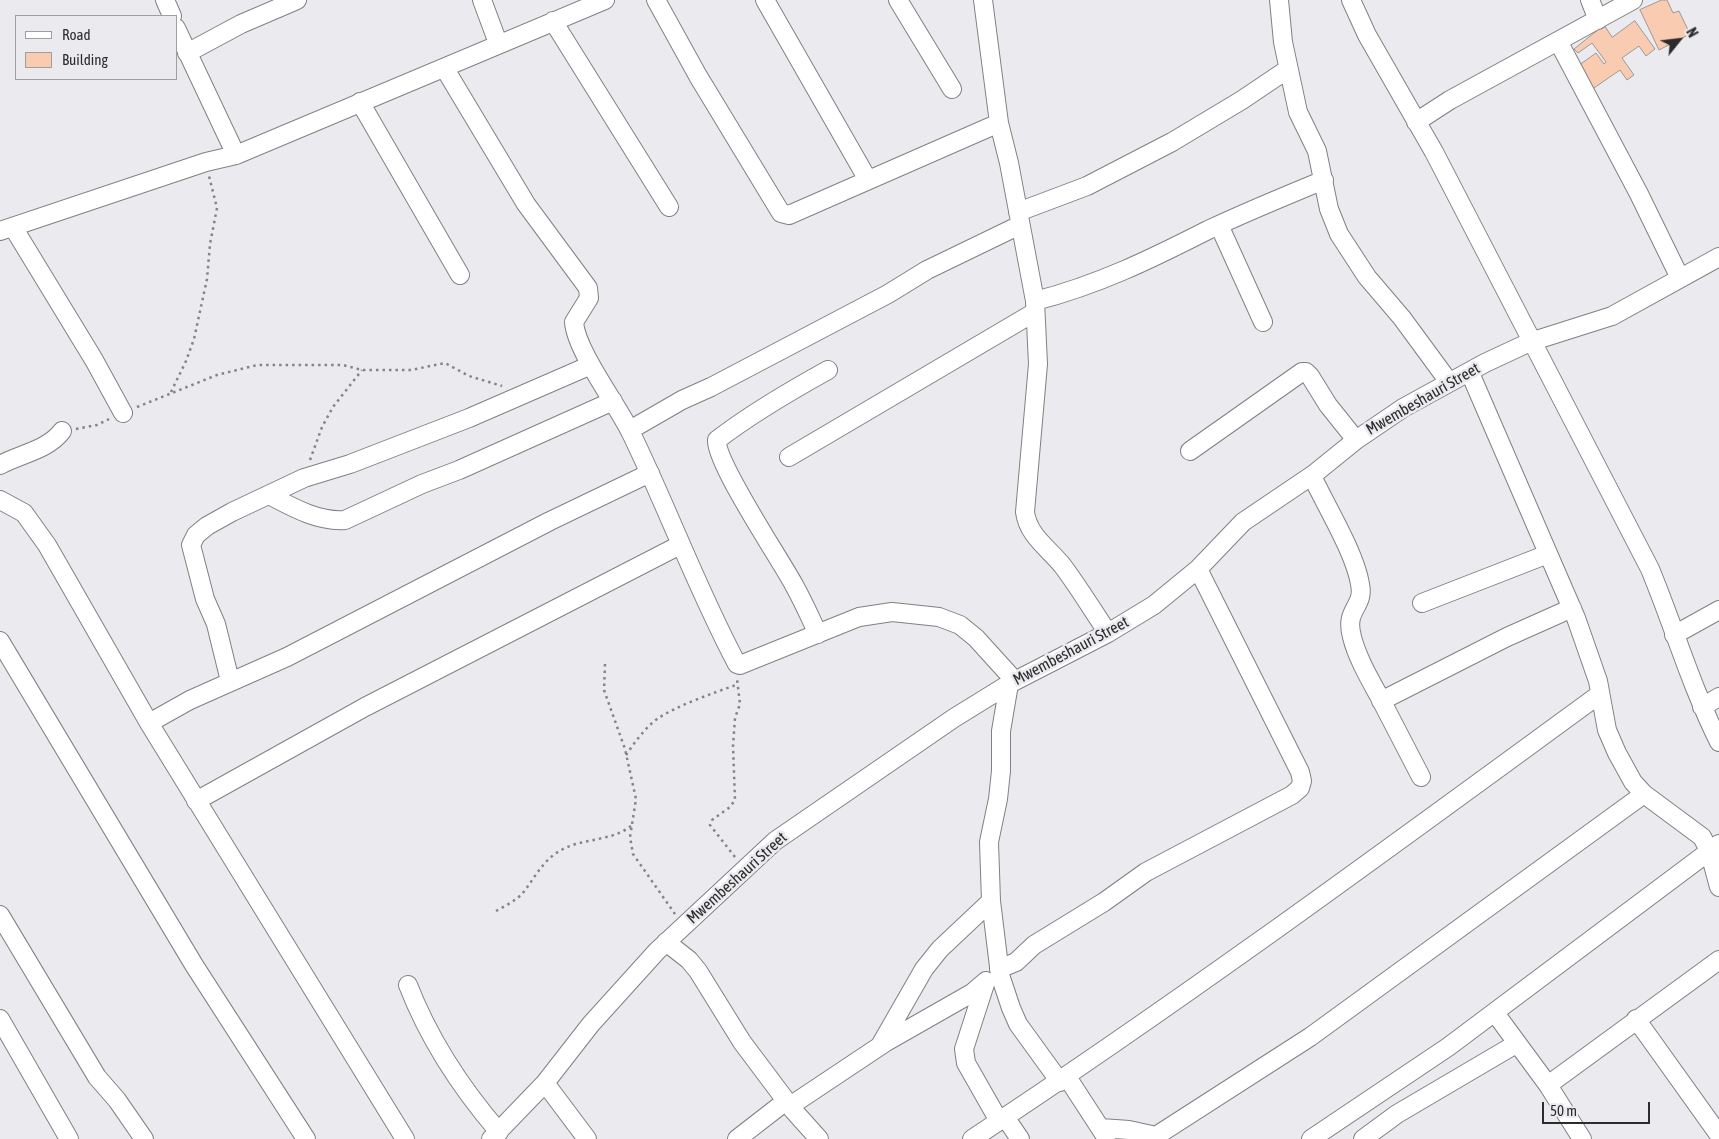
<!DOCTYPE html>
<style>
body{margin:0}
#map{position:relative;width:1719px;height:1139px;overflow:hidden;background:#ebeaee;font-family:"Asap Condensed",sans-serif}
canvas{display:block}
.legend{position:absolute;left:15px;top:15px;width:162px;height:65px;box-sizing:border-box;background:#ebeaee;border:1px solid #9f9ea1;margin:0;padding:6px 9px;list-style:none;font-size:15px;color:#2c2c2d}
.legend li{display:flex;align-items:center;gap:10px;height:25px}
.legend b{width:25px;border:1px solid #9f9ea1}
.north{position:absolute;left:1654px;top:15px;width:50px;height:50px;-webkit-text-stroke:4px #ebeaee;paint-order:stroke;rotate:61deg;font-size:14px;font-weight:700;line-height:20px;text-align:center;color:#2c2c2d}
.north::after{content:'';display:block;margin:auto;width:18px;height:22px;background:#2c2c2d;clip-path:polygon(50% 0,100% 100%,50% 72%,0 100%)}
.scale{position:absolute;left:1542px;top:1102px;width:108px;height:22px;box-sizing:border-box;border:2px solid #2c2c2d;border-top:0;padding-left:6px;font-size:15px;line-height:18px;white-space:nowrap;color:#2c2c2d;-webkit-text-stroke:4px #ebeaee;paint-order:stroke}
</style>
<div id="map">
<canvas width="1719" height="1139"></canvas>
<ul class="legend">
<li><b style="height:6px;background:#fff"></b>Road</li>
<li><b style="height:14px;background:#f9ccb1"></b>Building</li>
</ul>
<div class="north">N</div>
<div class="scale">50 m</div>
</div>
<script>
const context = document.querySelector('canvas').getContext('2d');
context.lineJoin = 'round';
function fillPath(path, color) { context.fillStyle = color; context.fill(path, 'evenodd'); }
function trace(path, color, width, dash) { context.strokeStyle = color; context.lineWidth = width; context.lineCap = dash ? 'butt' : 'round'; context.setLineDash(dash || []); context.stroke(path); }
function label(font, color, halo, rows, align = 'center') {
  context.font = font + ' "Asap Condensed",sans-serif'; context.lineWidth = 5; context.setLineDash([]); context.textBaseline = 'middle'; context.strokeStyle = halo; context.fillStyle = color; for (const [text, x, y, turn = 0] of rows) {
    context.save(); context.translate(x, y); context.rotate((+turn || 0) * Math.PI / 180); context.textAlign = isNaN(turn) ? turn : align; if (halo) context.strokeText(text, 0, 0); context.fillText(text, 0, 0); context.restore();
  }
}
const building = new Path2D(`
 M1662 0H1667L1673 13 1679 11 1690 34 1659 50 1640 10Z
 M1635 21 1655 49 1646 56 1639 46 1622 58 1634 75 1627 80 1620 70 1591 90 1575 68 1596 53 1604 64 1606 62 1592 43 1578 53 1574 49 1604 25 1612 37Z`);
const path = new Path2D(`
 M171 392 186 361 194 339 207 279 210 244 217 208 209 176
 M137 407 217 375 257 365H343L362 370H411L445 363 469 376 502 386
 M76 429 97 425 109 419
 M310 460 322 427 333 407 362 370
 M605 664 604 690 625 749 636 799 630 837 633 854 675 914
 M626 755C635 742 644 729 657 719 676 706 713 693 736 685
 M735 857 710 825 712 820 730 807 735 800 733 746 735 718 740 704 737 679
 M496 911C505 906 515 901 522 894 535 878 543 859 563 849 585 838 612 841 631 826`);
const minor = new Path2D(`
 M165 0 172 16
 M482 0 498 43
 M656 0 698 76 781 213 789 215 999 123
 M765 0 868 180
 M898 0 952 89
 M983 0 999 123 1009 163 1035 301 1038 364 1025 512C1028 535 1047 547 1062 565 1078 586 1093 611 1108 633
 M1279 0 1283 42 1298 112 1317 151 1329 209 1339 234 1367 277 1402 318 1449 382
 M1351 0 1367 35 1434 152 1650 569C1674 627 1691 686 1719 742
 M1590 0 1598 20
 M553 21 669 207
 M176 28 236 155
 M1558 41 1639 194 1680 278
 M187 53 241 24 297 0
 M445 69 526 204 588 288 589 298 574 322C576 351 617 404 631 433 668 509 697 589 737 664L740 665 859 617 892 612 939 617 960 625 976 638 1015 681
 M360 102 460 275
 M1416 122 1450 100 1633 0
 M1018 212 1087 186 1172 142 1242 100 1288 69
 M1219 225 1263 322
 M13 227 94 360 123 413
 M0 231 206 162 236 155 605 0
 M1035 301C1098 285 1151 259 1208 230 1246 212 1285 196 1324 180
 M1470 373 1576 618 1598 681 1607 730 1617 753 1633 782 1644 794 1702 837 1709 850 1719 887
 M630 430 682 400 711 387 888 294 927 270 1020 225
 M1190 451 1302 372H1306L1310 376 1328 405 1356 440
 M789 457 1035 312
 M0 465C20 454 48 450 62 431
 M1312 476C1326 506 1355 553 1360 584 1365 608 1344 608 1352 637 1357 657 1369 678 1379 696 1393 723 1407 750 1421 777
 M269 495C292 507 318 522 345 520L422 484 459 470 613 401
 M0 500 24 513 47 545 149 723 405 1139
 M1422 603 1548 554
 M818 634C810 617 803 601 794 585 780 559 715 462 717 440 752 413 790 391 828 370
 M1674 635 1719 610
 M0 641 194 965 306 1139
 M230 681 216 624 205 599 191 545 196 535 207 526 232 512 304 478 350 464 469 418 591 365
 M1009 684 1001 731V771L998 799 989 842 991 901 996 942 1000 975 1011 1008 1018 1024 1060 1082
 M1381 701 1507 637 1572 608
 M1702 707 1719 697
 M149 723 190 700 287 657 550 521 650 473
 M196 801 365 707 680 545
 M0 915 97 1077 117 1100 144 1139
 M666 942 689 960 698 971 742 1042 793 1110 819 1139
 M999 969 1016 962 1034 945 1104 902 1146 872 1292 795 1300 788 1302 781 1300 772 1198 569
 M986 981 964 1049 966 1063 999 1121
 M408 985C429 1039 461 1088 499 1132
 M1495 1013 1548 1085 1582 1139
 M0 1019 69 1139
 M1636 1019 1719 1135
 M881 1044 924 969 940 949 991 901
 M1067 1077 1106 1137
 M545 1083 587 1139
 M1548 1085 1719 960
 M790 1106 886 1042 972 993 986 981
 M1005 1117 1020 1139
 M1101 1128 1129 1130 1156 1136 1310 1037 1644 794
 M491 1139 545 1083 591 1024 657 951 775 841 954 718 1009 684 1108 633 1154 605 1198 569 1243 522 1314 474 1356 440 1403 408 1485 363 1530 342 1612 316 1719 257
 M737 1139 786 1101
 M972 1139C1186 998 1393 845 1600 694
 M1311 1139 1448 1047 1719 844
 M1363 1139 1397 1114 1516 1044`);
const streetNames = [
 ["Mwembeshauri Street",1423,399,-30],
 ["Mwembeshauri Street",1071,651,-28],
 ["Mwembeshauri Street",737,878,-42]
];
fillPath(building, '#f9ccb1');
trace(building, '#9c9896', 1);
trace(minor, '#818084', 20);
trace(path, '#848486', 2.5, [2.5, 4]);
trace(minor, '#fff', 18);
label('16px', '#2c2c2d', '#ebeaee', streetNames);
</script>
